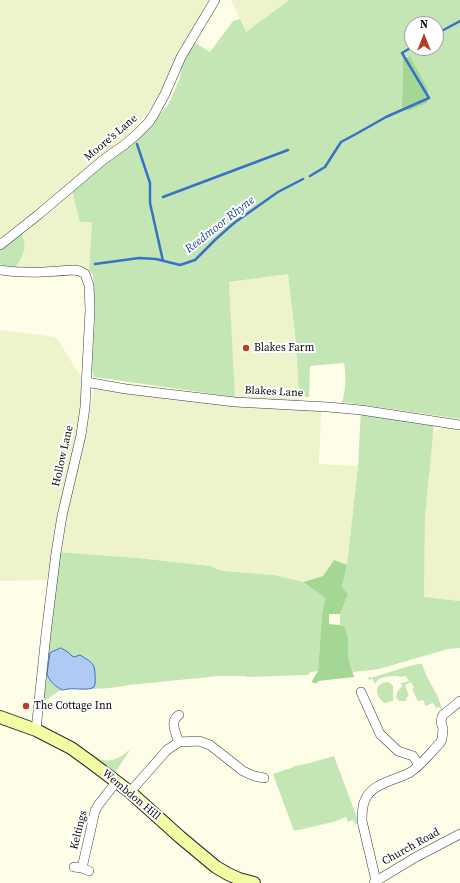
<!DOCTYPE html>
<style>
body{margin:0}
#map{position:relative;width:460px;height:883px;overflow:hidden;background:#fefee8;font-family:"Source Serif 4",serif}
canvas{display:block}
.north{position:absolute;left:404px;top:16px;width:40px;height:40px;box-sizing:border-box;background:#fff;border:1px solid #9d9d9d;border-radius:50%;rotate:0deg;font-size:11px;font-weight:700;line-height:16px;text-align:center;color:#0a0a0a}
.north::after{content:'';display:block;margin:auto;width:14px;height:18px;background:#b54028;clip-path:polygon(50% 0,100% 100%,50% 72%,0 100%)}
</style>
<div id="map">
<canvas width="460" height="883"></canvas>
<div class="north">N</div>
</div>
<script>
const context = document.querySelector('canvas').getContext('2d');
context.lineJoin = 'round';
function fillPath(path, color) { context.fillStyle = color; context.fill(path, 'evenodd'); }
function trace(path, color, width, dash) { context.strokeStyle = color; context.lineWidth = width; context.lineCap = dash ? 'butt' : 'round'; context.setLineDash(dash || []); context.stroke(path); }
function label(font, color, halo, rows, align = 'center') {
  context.font = font + ' "Source Serif 4",serif'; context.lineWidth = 4; context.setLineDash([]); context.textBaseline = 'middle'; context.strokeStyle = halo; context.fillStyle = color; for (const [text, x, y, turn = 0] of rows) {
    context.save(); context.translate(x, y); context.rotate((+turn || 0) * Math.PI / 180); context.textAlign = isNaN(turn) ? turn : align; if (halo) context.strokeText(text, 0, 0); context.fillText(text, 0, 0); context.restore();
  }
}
const farmland = new Path2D(`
 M0 0H208L171 68 157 100 132 131 66 187 0 239Z
 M231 0H289L246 32Z
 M72 191 80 221 92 222 89 271 80 265 52 268 31 269 16 267 24 253 21 232Z
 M288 274 296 343 299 406 235 402 229 282Z
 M0 330 56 337 84 382 82 411 61 507 47 580 0 581Z
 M98 387 321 411 319 464 358 466 347 565 334 560 323 576 303 582 274 575 224 571 217 569 210 566 138 558 58 552 94 389Z
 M446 426 460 428V601L424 597 425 516 432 441 434 431 438 430Z`);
const green = new Path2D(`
 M289 0H460V419L342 402C346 392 346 373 344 363L310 366 309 397 299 396 296 343 288 274 229 282 235 397 94 377 92 370 95 313 93 274 89 271 92 222H80L72 191 138 138 168 105 180 78 183 59 194 42 210 52 233 21 240 19 246 32ZM412 24H436V48H412ZM404 56H410L428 89 402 107 403 58Z
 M21 232C27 249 25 252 16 267L3 265 0 264V250Z
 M361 410 434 424 425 516 424 597 460 601V648L448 649 379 669 353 672 348 656V638L345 627 340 625V614L348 594 342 587 347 565 358 466Z
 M58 552 138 558 210 566 217 569 224 571 274 575 303 582 325 598 322 614 318 671 311 672 308 675 248 677 244 676H219L129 685C114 688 99 689 85 689H90L95 683C95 671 94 660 81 656 78 655 75 657 72 656L68 652 61 648 50 653C46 672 45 680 62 690L59 691 46 700H43Z
 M418 664H422L426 675 438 697 443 712 439 707 436 708 433 703 425 706 424 700 418 701 412 689 414 688 411 682 405 685 409 696 407 697 406 701H399C393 695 398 691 402 686L401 683 409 681 406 676C402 677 401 677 396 676 392 676 382 677 379 679 377 681 376 683 374 684L373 679 369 680 368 677H370L371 678 373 677C388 673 403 667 418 664Z
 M387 682 390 683 393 686V701L385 703C375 697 373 684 387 682Z
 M78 747 102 760C115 762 123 756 131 748L115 773Z
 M334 756 359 823 355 824 353 820 348 822 346 817 333 822 294 831 273 774 294 767V766L306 764Z`);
const forest = new Path2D(`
 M410 56 428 89 427 103 408 111 402 108 403 58Z
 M334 560 347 565 342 587 348 594 340 614H329V624L340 625 345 627 348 638V656L354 677 318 681 317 683H313L312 681 318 671 322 614 325 598 303 582 323 576Z`);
const water = new Path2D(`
 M61 648 68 652 72 656 74 657 80 655C89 661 95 662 95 674 95 677 96 684 94 687 89 691 75 688 69 689 66 689 64 690 62 690 55 686 50 682 47 674L50 653Z`);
const stream = new Path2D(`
 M436 34 460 21
 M137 144 150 183V203L163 261
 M310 176 325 167 341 142 356 134 386 117 429 98 402 53 412 47
 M163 197 288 150
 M95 264 139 258 156 259 180 265 195 260 216 239 234 223 278 192 303 179`);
const street = new Path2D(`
 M0 245 38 215 103 160 124 145 136 135 149 122 154 114 165 94 181 57 215 0
 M0 270C25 274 49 272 74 270L80 271 85 274 89 285 90 310 85 407 81 435 62 516 56 553 46 634 36 730
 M86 382 126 389 235 402 328 407 361 410 460 425
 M361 692 380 734 398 751 413 756 417 762 418 766
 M179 742 199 741 210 745 243 771 254 776 264 778
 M130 792 167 750 179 742C176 734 169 721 179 715
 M74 867 82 868 89 871
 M82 868 95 811 99 804 117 781
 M376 881 362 821C362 814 362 806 365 800 372 783 394 781 409 773 420 767 431 752 440 743L442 739 443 729 441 722 442 717 443 715 460 701
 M374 883 376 881 416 857 460 834`);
const secondary = new Path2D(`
 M0 717 36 730 71 748 89 761 130 792 180 837 216 867 228 874 239 879 254 883`);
const markers = [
 [246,348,4,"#b54028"],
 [26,706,4,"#b54028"]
];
const streetNames = [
 ["Moore's Lane",111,138,-40],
 ["Blakes Lane",274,392,3],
 ["Hollow Lane",63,456,-77],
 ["Wembdon Hill",131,795,40],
 ["Keltings",79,830,-76],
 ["Church Road",411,847,-29]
];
const poiNames = [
 ["Blakes Farm",254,348],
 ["The Cottage Inn",34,706]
];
const waterNames = [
 ["Reedmoor Rhyne",220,225,-38]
];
fillPath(farmland, '#edf3ca');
fillPath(green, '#c4e6b4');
fillPath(forest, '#a4d794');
fillPath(water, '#afcbf4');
trace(water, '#3970c8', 1);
trace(stream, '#3970c8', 2.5);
trace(street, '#3d3d3d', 10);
trace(secondary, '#2c2c2c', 14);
trace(street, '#fff', 9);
trace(secondary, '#f3fca5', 12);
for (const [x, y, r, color] of markers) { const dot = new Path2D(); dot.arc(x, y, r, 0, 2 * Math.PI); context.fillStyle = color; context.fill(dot); trace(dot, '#fff', 1.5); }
label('11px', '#0a0a0a', '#fff', streetNames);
label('11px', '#0a0a0a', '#fff', poiNames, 'left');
label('italic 12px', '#194597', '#fff', waterNames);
</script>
